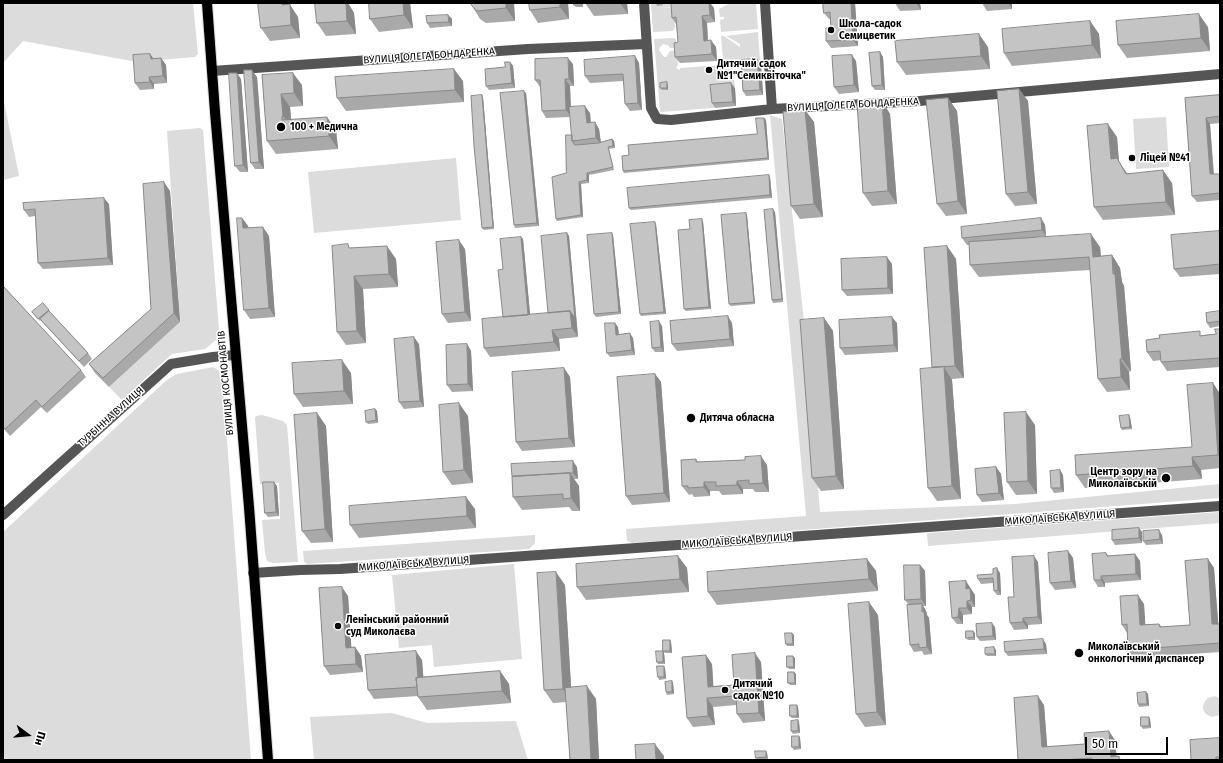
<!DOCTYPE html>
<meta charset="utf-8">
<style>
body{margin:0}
#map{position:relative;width:1223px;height:763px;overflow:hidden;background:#fff;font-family:"Fira Sans",sans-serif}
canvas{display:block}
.frame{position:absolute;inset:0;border:4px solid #000;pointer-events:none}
.north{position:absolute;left:8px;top:715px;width:40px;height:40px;-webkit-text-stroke:3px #fff;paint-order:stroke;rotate:106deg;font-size:11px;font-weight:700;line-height:16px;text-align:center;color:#000}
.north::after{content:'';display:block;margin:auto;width:14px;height:18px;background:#000;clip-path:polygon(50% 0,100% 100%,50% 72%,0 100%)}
.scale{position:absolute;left:1085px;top:737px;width:83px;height:18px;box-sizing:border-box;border:2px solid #000;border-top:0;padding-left:5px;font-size:12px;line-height:14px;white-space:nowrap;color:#000;-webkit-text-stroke:3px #fff;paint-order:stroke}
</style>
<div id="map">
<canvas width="1223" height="763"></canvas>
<div class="frame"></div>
<div class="north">Пн</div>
<div class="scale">50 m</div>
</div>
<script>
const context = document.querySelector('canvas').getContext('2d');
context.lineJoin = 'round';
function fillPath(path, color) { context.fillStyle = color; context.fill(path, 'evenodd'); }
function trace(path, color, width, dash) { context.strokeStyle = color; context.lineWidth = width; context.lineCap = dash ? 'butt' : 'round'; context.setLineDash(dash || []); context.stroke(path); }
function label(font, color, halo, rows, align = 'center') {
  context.font = font + ' "Fira Sans",sans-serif'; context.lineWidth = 3; context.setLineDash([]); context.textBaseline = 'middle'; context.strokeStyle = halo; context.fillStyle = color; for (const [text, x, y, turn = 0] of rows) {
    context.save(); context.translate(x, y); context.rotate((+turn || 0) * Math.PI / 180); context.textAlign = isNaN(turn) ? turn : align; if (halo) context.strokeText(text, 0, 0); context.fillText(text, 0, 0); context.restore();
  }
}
const green = new Path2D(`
 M3 3H193L198 54 195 57 137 62 23 41 4 62 3 70Z
 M651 3H681V8L677 7 661 8H673L675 27 673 31 653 32Z
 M727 3H756L758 29 721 32 720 20 724 19V17H720L719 9 728 4Z
 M758 32 760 60 726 62 723 60 721 36H724L740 47V44L726 36Z
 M673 38 676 39V48H670L668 45 663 44 660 47 659 50 664 57H666L670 51 677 50 678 65 676 68 680 70V68L722 65 727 69 732 68 735 87 713 89 714 108 660 112 654 39Z
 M3 97 19 176 3 180Z
 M770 115 782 119 808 358 820 512 1015 504 1220 484V498L632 543 627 541 626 529 806 516Z
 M1166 117 1169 167 1136 169 1133 119Z
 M200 128 203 130 219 330 217 339 205 349 172 354 122 400 109 387 180 322 167 131Z
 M456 158 461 220 314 233 308 172Z
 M213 367 218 370 222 374 251 760H3V532L168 379 177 374Z
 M262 415 283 421 287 425 298 562 273 563 267 561 265 553 262 520 280 519 279 483 260 484 255 418 256 416Z
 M1220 512V523L928 546 927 533Z
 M535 535V543L529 549 307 564 304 562 303 551Z
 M514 564 522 659 434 667 432 645 399 648 392 575Z
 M1215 696 1220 699V715L1212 717C1202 714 1200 705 1208 698Z
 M392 713 427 723 516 721 528 760H314L310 717Z`);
const minor = new Path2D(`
 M644 3 651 108 657 119 671 120 772 109 919 101 1220 74
 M765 3 772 109
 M212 71 528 49 646 44
 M3 515 171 364 213 357 235 355
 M253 573 300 570 340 569 511 557 1220 506`);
const major = new Path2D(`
 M207 3 215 112 249 507 268 760`);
const wall = new Path2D(`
 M258 3H290V5L298 17 300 38 270 41 261 28Z
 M315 3H348L354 13 356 34 326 36 317 23Z
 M369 3H410L413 28 379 32 370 19Z
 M514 3 515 21 486 23 480 19 472 6Z
 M568 3 569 19 538 23 530 10Z
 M583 3V7H576L574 5Z
 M585 3H627L628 14 594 16Z
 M656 3H663V5L657 6Z
 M687 3H710L714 8 715 22 707 23 708 40 716 47 717 61 680 63 675 57 678 42 676 24 672 18Z
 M823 3H855L858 46 831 48 826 41 831 28 830 19H829L824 13Z
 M895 3H920L921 10 900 11Z
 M982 3H1012V9L987 11Z
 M448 15 452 19V26L430 28 427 23Z
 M1090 21 1099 34 1101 58 1012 66 1004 53Z
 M1208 27 1210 51 1127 58 1118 45Z
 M988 47 990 69 906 75 897 62Z
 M880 52 883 57 885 90H875L872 86Z
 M150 54 154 59 161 58 166 65 167 83 154 84V89L140 90 135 83Z
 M635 56 639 63 642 110 630 111 625 104 624 81 590 83 585 76Z
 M856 61 859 92 839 94 834 87Z
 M510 62 513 66 515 88 489 90 486 86Z
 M761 63 763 95 746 96 743 91Z
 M573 64 574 86H570L571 107 590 113 591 123 595 122 599 129 601 142 612 139 614 141 615 148 609 149 614 170 589 175V183L581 184 583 217 557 221 556 219 566 173 572 135 570 117 546 118 542 111 541 87H540L535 80Z
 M262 75 302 85 303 106 290 107 291 120 336 130 338 149 276 154 267 141Z
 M257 77 264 169H255L251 163Z
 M241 79 248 172H240L235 166Z
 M463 81 464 102 346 111 337 98Z
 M668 85V90H662L660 88Z
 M735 88 736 106 715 108 712 103Z
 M1019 89 1028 101 1037 204 1015 206 1006 194Z
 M526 93 539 226 515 228 514 225Z
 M482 95 483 97 494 229 484 230 482 228Z
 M1220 95V123L1210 124 1214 174H1220V200L1197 202 1192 196 1185 98Z
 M948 98 957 111 967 214 946 216 937 204Z
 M882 101 890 114 897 204 872 206 863 193Z
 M805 110 814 122 823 217 800 219 791 206Z
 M764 118 766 120 769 160 624 173 623 171 629 155 757 134Z
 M1117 137 1119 162 1127 173 1172 183 1175 215 1103 220 1094 207Z
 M770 177 772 198 631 210 629 208Z
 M170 191 180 322 109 387 95 373 89 364 151 309Z
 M109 204 113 265 43 269 38 263 35 216 29 217 24 210Z
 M775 212 783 302 773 303 772 300Z
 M746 213 747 215 755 304 731 306 729 304Z
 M242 218 248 226 249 228 269 236 275 317 250 319 244 310Z
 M1041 218 1045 225 1046 236 1033 238 1100 247 1101 256 1112 255 1120 268 1122 282 1124 286 1131 371 1129 372 1130 390 1107 392 1098 379 1090 270 979 277 970 265 969 245H967L962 238Z
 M703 221 711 309 686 311 684 309 690 229Z
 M656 224 666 314 641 316 640 314Z
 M1220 231V274L1180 277 1174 269Z
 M567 233 569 236 578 337 559 339 560 351 490 357 484 348 503 317V269L521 237 523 239 530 315 548 313Z
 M612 233 613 235 621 314 596 317 594 314Z
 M947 246 956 259 964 378 952 379V380L961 499 937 501 928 488 933 368 932 367Z
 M351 248 396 259 398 287 363 289 366 343 346 345 337 332Z
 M465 249 471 321 448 323 442 314Z
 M892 264 893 294 847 296 842 290Z
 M3 286 81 370 86 377 47 413 41 407 10 436 3 428Z
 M49 310 50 312 88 353 92 359 84 367 45 325 41 320 40 321 32 312Z
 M1220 311V326L1210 328 1207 323Z
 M824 318 833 331 844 489 821 491 812 478Z
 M732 323 734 346 677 351 672 344Z
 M897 323 898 352 845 355 840 348Z
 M662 326 664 352H655L652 348Z
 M618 327 619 335 633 338 635 355 610 357 607 353Z
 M1220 329V367L1167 371 1161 362V360L1153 361 1147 352 1202 335 1216 334Z
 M419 344 424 407 404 409 399 402Z
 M467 344 471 351 473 391 452 392 447 385Z
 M564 368 570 377 575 447 522 451 516 442Z
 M351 373 353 404 303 407 294 394Z
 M655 374 661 382 670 502 632 505 626 496Z
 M1213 383 1220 394V468L1201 470 1202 479 1085 488 1076 475 1192 447Z
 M375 409 377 411 378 423 368 424 366 422Z
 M317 413 326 426 333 542 311 543 302 531Z
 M468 416 473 483 452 485 443 472Z
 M1130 417 1132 429 1122 430 1121 428Z
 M1035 425 1037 494 1016 495 1007 482Z
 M696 459 698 462 767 465 769 492H755L753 489H743V494L722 495 719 491H710V496L694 497 692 494 689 495 682 486Z
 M577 467 578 479H574L579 486 580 511H572L569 507 522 510 513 497 512 477V476Z
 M996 467 1001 474 1004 500 982 502 977 495Z
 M1060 470 1063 475 1064 492 1054 493 1051 488Z
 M277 486 279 516 268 517 265 513Z
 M475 509 476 528 359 538 350 525Z
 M1142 532V543L1115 545 1112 540Z
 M1162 535 1163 544 1146 545 1143 541Z
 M1068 551 1073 558 1076 588 1055 590 1050 583Z
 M1106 553 1109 556 1135 554 1140 561 1141 580 1105 583V587H1098L1094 580Z
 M678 556 687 568 689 592 586 600 577 587Z
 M867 559 876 571 878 591 717 605 708 592Z
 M1208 559 1214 568 1218 624H1220V652L1134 658 1128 650 1127 633 1122 625 1144 604 1145 625 1159 624 1162 627 1190 625Z
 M1038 562 1042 624 1028 625V629L1014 630 1010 623 1014 597Z
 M920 565 925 571 926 606H923L926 611 927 615 929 618 932 654 924 655 922 651 914 652 910 645 909 605 905 600Z
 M1000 573 1001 595H997L994 591 993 583 981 584 978 579 993 574Z
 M565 585 571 687 596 699 599 760H570L566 702 553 703 544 690Z
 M970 587V589L975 595V607H972V614L963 615V624H957L952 618Z
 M348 596 351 647H355L361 656 363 672 330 675 324 666Z
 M878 615 886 725 865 727 856 714Z
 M995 627 996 640 980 641 977 637Z
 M975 633V640H968L966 638Z
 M794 635V646H787L786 644Z
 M670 640 671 642 672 653H665L663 651Z
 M1046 644 1047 654 1008 656 1005 652Z
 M996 650V656H987L985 654Z
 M663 651 664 653 665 664H658L657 662Z
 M795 658V669H789L787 667Z
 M422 660 423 677 500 671 509 684 511 703 427 710 418 697V696L374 699 368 690Z
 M761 662 765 721 743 723 737 714 736 705 713 707 715 725 693 727 687 718 712 664 713 686 734 685Z
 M665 668 666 679 659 680 658 677Z
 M794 672 796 674V685H790L788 683Z
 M673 683 674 694 667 695 666 692Z
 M1146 692 1148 694 1149 706 1139 707 1138 704Z
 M797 705 798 707 799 718H792L790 716Z
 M1044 705 1047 747 1085 744 1115 740 1116 756H1119L1121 760H1018Z
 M1149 717 1150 719 1151 728 1143 729 1141 726Z
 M799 722 800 733 793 734 791 731Z
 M799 736 800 738 801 749 794 750 792 747Z
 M1220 738V760H1191Z
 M766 751 767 753 768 760H757L756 758Z`);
const shadedWall = new Path2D(`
 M282 3H290V5L298 17 300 38 291 25 282 5Z
 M346 3H348L354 13 356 34 347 21Z
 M403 3H410L413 28 404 15Z
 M506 3H514L515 21 506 8Z
 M560 3H568L569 19 560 7Z
 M620 3H627L628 14Z
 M709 3H710L714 8 715 22 710 15Z
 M851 3H855L858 46 853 40Z
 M916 3H920L921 10Z
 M1008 3H1012V9Z
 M1199 14 1208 27 1210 51 1201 38Z
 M448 15 452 19V26L449 22Z
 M702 16 707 23 708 47 704 41Z
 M1090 21 1099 34 1101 58 1092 45Z
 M979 34 988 47 990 69 981 56Z
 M711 40 716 47 717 61 712 54Z
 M880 52 883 57 885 90 882 85Z
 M150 54 155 61 151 59Z
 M852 55 856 61 859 92 854 85Z
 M635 56 639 63 642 110 638 103Z
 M161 58 166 65 167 83 163 76Z
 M568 58 573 64 574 86 569 79Z
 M757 59 761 63 763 95 760 90Z
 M510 62 513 66 515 88 512 83Z
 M454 69 463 81 464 102 455 90Z
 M252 70 257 77 264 169 259 162Z
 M237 73 241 79 248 172 243 165Z
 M293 73 302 85 303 106 294 93Z
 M149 77 154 84V89L150 82Z
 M565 79 570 86 571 117 566 110Z
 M667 82 668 85V90L667 88Z
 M731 83 735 88 736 106 733 102Z
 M1019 89 1028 101 1037 204 1028 192Z
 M524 91 526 93 539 226 537 223Z
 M281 94 290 107 292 128 283 116Z
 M482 95 483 97 494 229 493 227Z
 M948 98 957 111 967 214 958 201Z
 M882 101 890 114 897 204 888 191Z
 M585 106 590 113 591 130 587 123Z
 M805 110 814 122 823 217 814 204Z
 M327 117 336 130 338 149 329 136Z
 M764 118 766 120 769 160 768 158Z
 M1206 118 1210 124 1214 181 1210 174Z
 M595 122 599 129 601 145 596 138Z
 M1108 124 1117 137 1119 162 1135 186 1111 159Z
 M612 139 614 141 615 148 613 146Z
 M1163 170 1172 183 1175 215 1166 202Z
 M587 173 589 175V183L587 180Z
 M769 175 770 177 772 198 770 195Z
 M164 182 170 191 180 322 174 313Z
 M579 182 581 184 583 217 581 215Z
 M104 198 109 204 113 265 108 258Z
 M773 209 775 212 783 302 782 299Z
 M746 213 747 215 755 304 754 302Z
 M242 218 248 226 249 237 243 228Z
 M1041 218 1045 225 1046 236 1042 230Z
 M702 219 703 221 711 309 709 307Z
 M655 222 656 224 666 314 664 312Z
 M263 227 269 236 275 317 269 308Z
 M567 233 569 236 578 337 572 328 570 311Z
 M612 233 613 235 621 314 619 312Z
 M1091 234 1100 247 1102 270 1093 257Z
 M521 237 523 239 531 324 529 322Z
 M459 240 465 249 471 321 465 312Z
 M387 246 396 259 398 287 389 274Z
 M947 246 956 259 964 378 955 366Z
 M1112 255 1120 268 1122 282 1124 286 1131 371 1122 359Z
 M887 257 892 264 893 294 888 288Z
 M354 276 363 289 366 343 357 331Z
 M728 316 732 323 734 346 730 339Z
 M892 317 897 323 898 352 894 345Z
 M824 318 833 331 844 489 836 476Z
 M659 321 662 326 664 352 661 347Z
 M615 323 618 327 619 339 616 335Z
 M552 330 559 339 560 351 554 342Z
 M630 333 633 338 635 355 632 350Z
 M414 337 419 344 424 407 420 401Z
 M467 344 471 351 473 391 468 384Z
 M1120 359 1129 372 1130 390 1121 377Z
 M342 360 351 373 353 404 344 391Z
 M944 367 952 380 961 499 952 486Z
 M564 368 570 377 575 447 569 438Z
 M655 374 661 382 670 502 664 493Z
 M1213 383 1220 394V458L1218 455Z
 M459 403 468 416 473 483 464 470Z
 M375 409 377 411 378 423 376 420Z
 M1026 412 1035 425 1037 494 1028 481Z
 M317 413 326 426 333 542 325 529Z
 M1129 415 1130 417 1132 429 1130 427Z
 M761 456 767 465 769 492 763 483Z
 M1192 457 1201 470 1202 479 1193 466Z
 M573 461 577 467 578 479 573 473Z
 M996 467 1001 474 1004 500 999 493Z
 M1060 470 1063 475 1064 492 1061 488Z
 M570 473 579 486 580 511 571 498Z
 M737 481 743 489V494L737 485Z
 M274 482 277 486 279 516 276 512Z
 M704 482 710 491V496L704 487Z
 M466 497 475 509 476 528 467 516Z
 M1139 528 1142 532V543L1139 538Z
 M1159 530 1162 535 1163 544 1160 539Z
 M1068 551 1073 558 1076 588 1071 581Z
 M1135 554 1140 561 1141 580 1136 574Z
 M678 556 687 568 689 592 680 579Z
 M1034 556 1038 562 1042 624 1038 617Z
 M867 559 876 571 878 591 869 579Z
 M1208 559 1214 568 1219 633 1212 624Z
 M920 565 925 571 926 606 921 599Z
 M997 568 1000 573 1001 595 998 590Z
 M556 572 565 585 572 702 563 689Z
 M1101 576 1105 583V587L1101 580Z
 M966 581 975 595V607L971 600 966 589Z
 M342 587 348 596 352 656 346 648Z
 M1138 595 1144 604 1146 634 1140 625Z
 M967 601 972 607V614L967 608Z
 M869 602 878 615 886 725 877 712Z
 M922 604 926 611 927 615 929 618 932 654 927 647Z
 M959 608 963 615V624L958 617Z
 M1023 618 1028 625V629L1023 622Z
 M992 623 995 627 996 640 993 636Z
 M973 631 975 633V640L974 637Z
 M792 633 794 635V646L793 644Z
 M1043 639 1046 644 1047 654 1044 649Z
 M670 640 671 642 672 653 670 651Z
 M355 647 361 656 363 672 356 664Z
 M994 647 996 650V656L995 654Z
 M416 651 422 660 425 696 418 687Z
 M663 651 664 653 665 664 663 662Z
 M755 653 761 662 765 721 759 713Z
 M706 655 712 664 714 695 708 687Z
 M793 656 795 658V669L794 667Z
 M664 666 665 668 666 679 664 677Z
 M500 671 509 684 511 703 502 691Z
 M794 672 796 674V685L795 683Z
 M672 681 673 683 674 694 672 692Z
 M587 686 596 699 599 760H591Z
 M1146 692 1148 694 1149 706 1147 704Z
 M1038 696 1044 705 1048 756 1042 747Z
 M707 698 713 707 715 725 708 716Z
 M797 705 798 707 799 718 797 716Z
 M1149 717 1150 719 1151 728 1149 726Z
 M798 720 799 722 800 733 798 731Z
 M1109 731 1115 740 1117 760 1111 757Z
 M799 736 800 738 801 749 799 747Z
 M655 744 664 756V760H656Z
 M766 751 767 753 768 760 766 757Z`);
const building = new Path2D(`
 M258 3H282V5L290 4 291 25 261 28Z
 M315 3H346L347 21 317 23Z
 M369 3H403L404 15 370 19Z
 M471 3H506V8L477 11 472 6Z
 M529 3H560V7L530 10Z
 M574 3H582V5H574Z
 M687 3H709L710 15 702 16 704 41 711 40 712 54 675 57 674 43 678 42 676 17 672 18 671 4Z
 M823 3H851L853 40 826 41V28H831L830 12 824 13Z
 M1199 14 1201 38 1118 45 1116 21Z
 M448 15 449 22 427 23 426 16Z
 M1090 21 1092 45 1004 53 1002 29Z
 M979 34 981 56 897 62 895 41Z
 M880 52 882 85 872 86 869 53Z
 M150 54 151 59 161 58 163 76 149 77 150 82 135 83 133 55Z
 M852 55 854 85 834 87 832 56Z
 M635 56 638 103 625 104 623 74 585 76 584 60Z
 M568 58 569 79H565L566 110 542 111 540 80H535V59Z
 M757 59 760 90 743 91 741 60Z
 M505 62H510L512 83 486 86 485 69 505 67Z
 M454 69 455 90 337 98 335 77Z
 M244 70H252L259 162 251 163Z
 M229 73H237L243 165 235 166Z
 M293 73 294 93 281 94 283 116H282V120L327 117 329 136 267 141 262 75Z
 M667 82V88H660V83Z
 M731 83 733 102 712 103 710 85Z
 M1019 89 1028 192 1006 194 997 91Z
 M524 91 537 223 514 225 500 93Z
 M482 95 493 227 482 228 474 146 471 96Z
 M1220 95V116L1206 118 1210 174H1220V193L1192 196 1185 98Z
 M948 98 958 201 937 204 926 100Z
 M882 101 888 191 863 193 857 103Z
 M585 106 587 123 595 122 596 138 572 141 569 107Z
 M805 110 814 204 791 206 783 112Z
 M756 118H764L768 158 623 171 622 156 629 155 628 145 757 134Z
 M1108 124 1111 159 1117 158 1126 174 1163 170 1166 202 1094 207 1087 126Z
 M566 135H572V141L575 145 599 143 612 139 613 146 608 147 613 167 587 173V180L579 182 581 215 556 219 552 177 566 173Z
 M769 175 770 195 629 208 627 188Z
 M164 182 174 313 103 378 89 364 151 309 143 184Z
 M104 198 108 258 38 263 35 209 24 210 23 203Z
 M773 209 782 299 772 300 764 210Z
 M746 213 754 302 729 304 721 215Z
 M237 218H242L243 228 263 227 269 308 244 310Z
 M1041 218 1042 230 962 238 961 227Z
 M702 219 709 307 684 309 678 230 690 229 689 220Z
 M655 222 664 312 640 314 630 224Z
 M1219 231 1220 237V266V264L1174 269 1171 235Z
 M567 233 575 318 570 311 548 313 541 236Z
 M612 233 619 312 594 314 587 235Z
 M1091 234 1093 257 1112 255 1113 274H1115L1122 359H1120L1121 377 1098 379 1089 257 970 265 969 242Z
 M521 237 528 315 503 317 498 270 503 269 500 239Z
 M459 240 465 312 442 314 436 242Z
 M348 244 349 248 387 246 389 274 354 276 357 331 337 332 332 246Z
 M947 246 955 366 932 367 924 248Z
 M887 257 888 288 842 290 841 259Z
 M3 286 81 370 42 407 36 400 5 429 3 427Z
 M43 303 49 310 38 319 32 312Z
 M49 311 88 353 79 361 40 319Z
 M570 311 572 328 552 330 554 342 484 348 482 319Z
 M1220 311V321L1207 323 1206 313Z
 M728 316 730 339 672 344 670 321Z
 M892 317 894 345 840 348 839 320Z
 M824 318 836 476 812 478 800 320Z
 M659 321 661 347 652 348 650 322Z
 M605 323H615L616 335 630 333 632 350 607 353Z
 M1215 329H1220V358L1161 362 1160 351 1147 352 1146 340 1160 338 1159 335 1200 331V336L1216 334Z
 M414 337 420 401 399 402 394 339Z
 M467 344 468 384 447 385 446 345Z
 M342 360 344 391 294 394 292 363Z
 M944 367 952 486 928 488 920 369Z
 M564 368 569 438 516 442 512 372Z
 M655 374 664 493 626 496 617 377Z
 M1213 383 1218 455 1192 457 1193 466 1076 475 1075 455 1192 447 1187 385Z
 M459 403 464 470 443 472 439 405Z
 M375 409 376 420 366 422 365 411Z
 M1026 412 1028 481 1007 482 1004 413Z
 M317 413 325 529 302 531 294 415Z
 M1129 415 1130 427 1121 428 1119 416Z
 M761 456 763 483 749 484V480L737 481V485L716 486V482H704V487L688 488V486H682L681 460 696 459V462L745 460V457Z
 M573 461V473L512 476 511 464Z
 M996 467 999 493 977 495 975 469Z
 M1060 470 1061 488H1051L1050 471Z
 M570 473 571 498 563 499V494L513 497 512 477Z
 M263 482H274L276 512 265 513Z
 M466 497 467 516 350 525 349 506Z
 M1139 528V538L1112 540V530Z
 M1159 530 1160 539 1143 541V531Z
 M1068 551 1071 581 1050 583 1048 553Z
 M1106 553 1107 556 1135 554 1136 574 1101 576V580H1094L1092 554Z
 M678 556 680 579 577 587 576 564Z
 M1034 556 1038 617 1023 618V622L1010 623 1008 597H1014L1012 557Z
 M867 559 869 579 708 592 707 572Z
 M1208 559 1212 624H1220V643L1128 650 1127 624 1122 625 1120 596 1138 595 1140 625 1159 624 1160 627 1190 625 1185 561Z
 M904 565H920L921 599 905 600Z
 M997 568 998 590 994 591 993 578 978 579 977 575 993 574V569Z
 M556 572 563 689 544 690 537 573Z
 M966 581V589L970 588 971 600 967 601V608H959L958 617 952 618 949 582Z
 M342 587 346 648 355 647 356 664 324 666 319 588Z
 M869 602 877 712 856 714 848 604Z
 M922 604V612L924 611 927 647 919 648V644L910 645 907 605Z
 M992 623 993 636 977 637 976 624Z
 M966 631H973L974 637 966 638Z
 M785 633H792L793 644H786Z
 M1043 639 1044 649 1005 652 1004 642Z
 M663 640H670V651H663Z
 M994 647 995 654H985V648Z
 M416 651 418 678H416L417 687 368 690 365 655Z
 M656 651H663V662H657Z
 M755 653 759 713 737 714 736 696 707 698 708 716 687 718 682 657 706 655 708 687 734 685 732 655Z
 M787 656H793L794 667H787Z
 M657 666H664V677H658Z
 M500 671 502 691 418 697 416 678Z
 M788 672H794L795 683H788Z
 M672 681V692H666L665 682Z
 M587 686 591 760H570L565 688Z
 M1146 692 1147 704H1138L1137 693Z
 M1038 696 1042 747 1085 744 1084 733 1109 731 1111 757 1119 756V760H1092V758L1062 760H1018L1014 698Z
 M790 705H797V716H790Z
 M1141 717H1149V726H1141Z
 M798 720V731H791V721Z
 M792 736H799V747H792Z
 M1220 738V757H1216V760H1191L1190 740Z
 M655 744 656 760H636L635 745Z
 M755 751H766V757L756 758Z`);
const markers = [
 [831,30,4,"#000"],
 [709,70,4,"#000"],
 [281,127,5,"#000"],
 [1132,158,4,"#000"],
 [691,418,5,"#000"],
 [1166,478,5,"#000"],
 [338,626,4,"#000"],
 [1079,653,5,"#000"],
 [725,690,4,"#000"]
];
const poiNames = [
 ["Школа-садок",839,24],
 ["Семицветик",839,36],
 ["Дитячий садок",717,64],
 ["№1\"Семиквіточка\"",717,76],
 ["100 + Медична",290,127],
 ["Ліцей №41",1140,158],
 ["Дитяча обласна",700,418],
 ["Центр зору на",1157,472,"right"],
 ["Миколаївській",1157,484,"right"],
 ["Ленінський районний",346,620],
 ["суд Миколаєва",346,632],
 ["Миколаївський",1088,647],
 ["онкологічний диспансер",1088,659],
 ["Дитячий",733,684],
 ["садок №10",733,696]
];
const streetNames = [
 ["ВУЛИЦЯ ОЛЕГА БОНДАРЕНКА",429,56,-4],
 ["ВУЛИЦЯ ОЛЕГА БОНДАРЕНКА",853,105,-3],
 ["ВУЛИЦЯ КОСМОНАВТІВ",226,383,-95],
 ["ТУРБІННА ВУЛИЦЯ",111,417,-42],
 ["МИКОЛАЇВСЬКА ВУЛИЦЯ",1060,518,-4],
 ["МИКОЛАЇВСЬКА ВУЛИЦЯ",737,541,-4],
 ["МИКОЛАЇВСЬКА ВУЛИЦЯ",414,564,-4]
];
fillPath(green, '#dcdcdc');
trace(major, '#dbdbdb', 12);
trace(minor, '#555', 10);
trace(major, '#000', 10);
fillPath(wall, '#a9a9a9');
fillPath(shadedWall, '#898989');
fillPath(building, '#c4c4c4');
trace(building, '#898989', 1);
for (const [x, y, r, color] of markers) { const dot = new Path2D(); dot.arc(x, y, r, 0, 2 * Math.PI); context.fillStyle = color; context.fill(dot); trace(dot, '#fff', 1.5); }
label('bold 10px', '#000', '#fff', poiNames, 'left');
label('10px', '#000', '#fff', streetNames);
</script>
